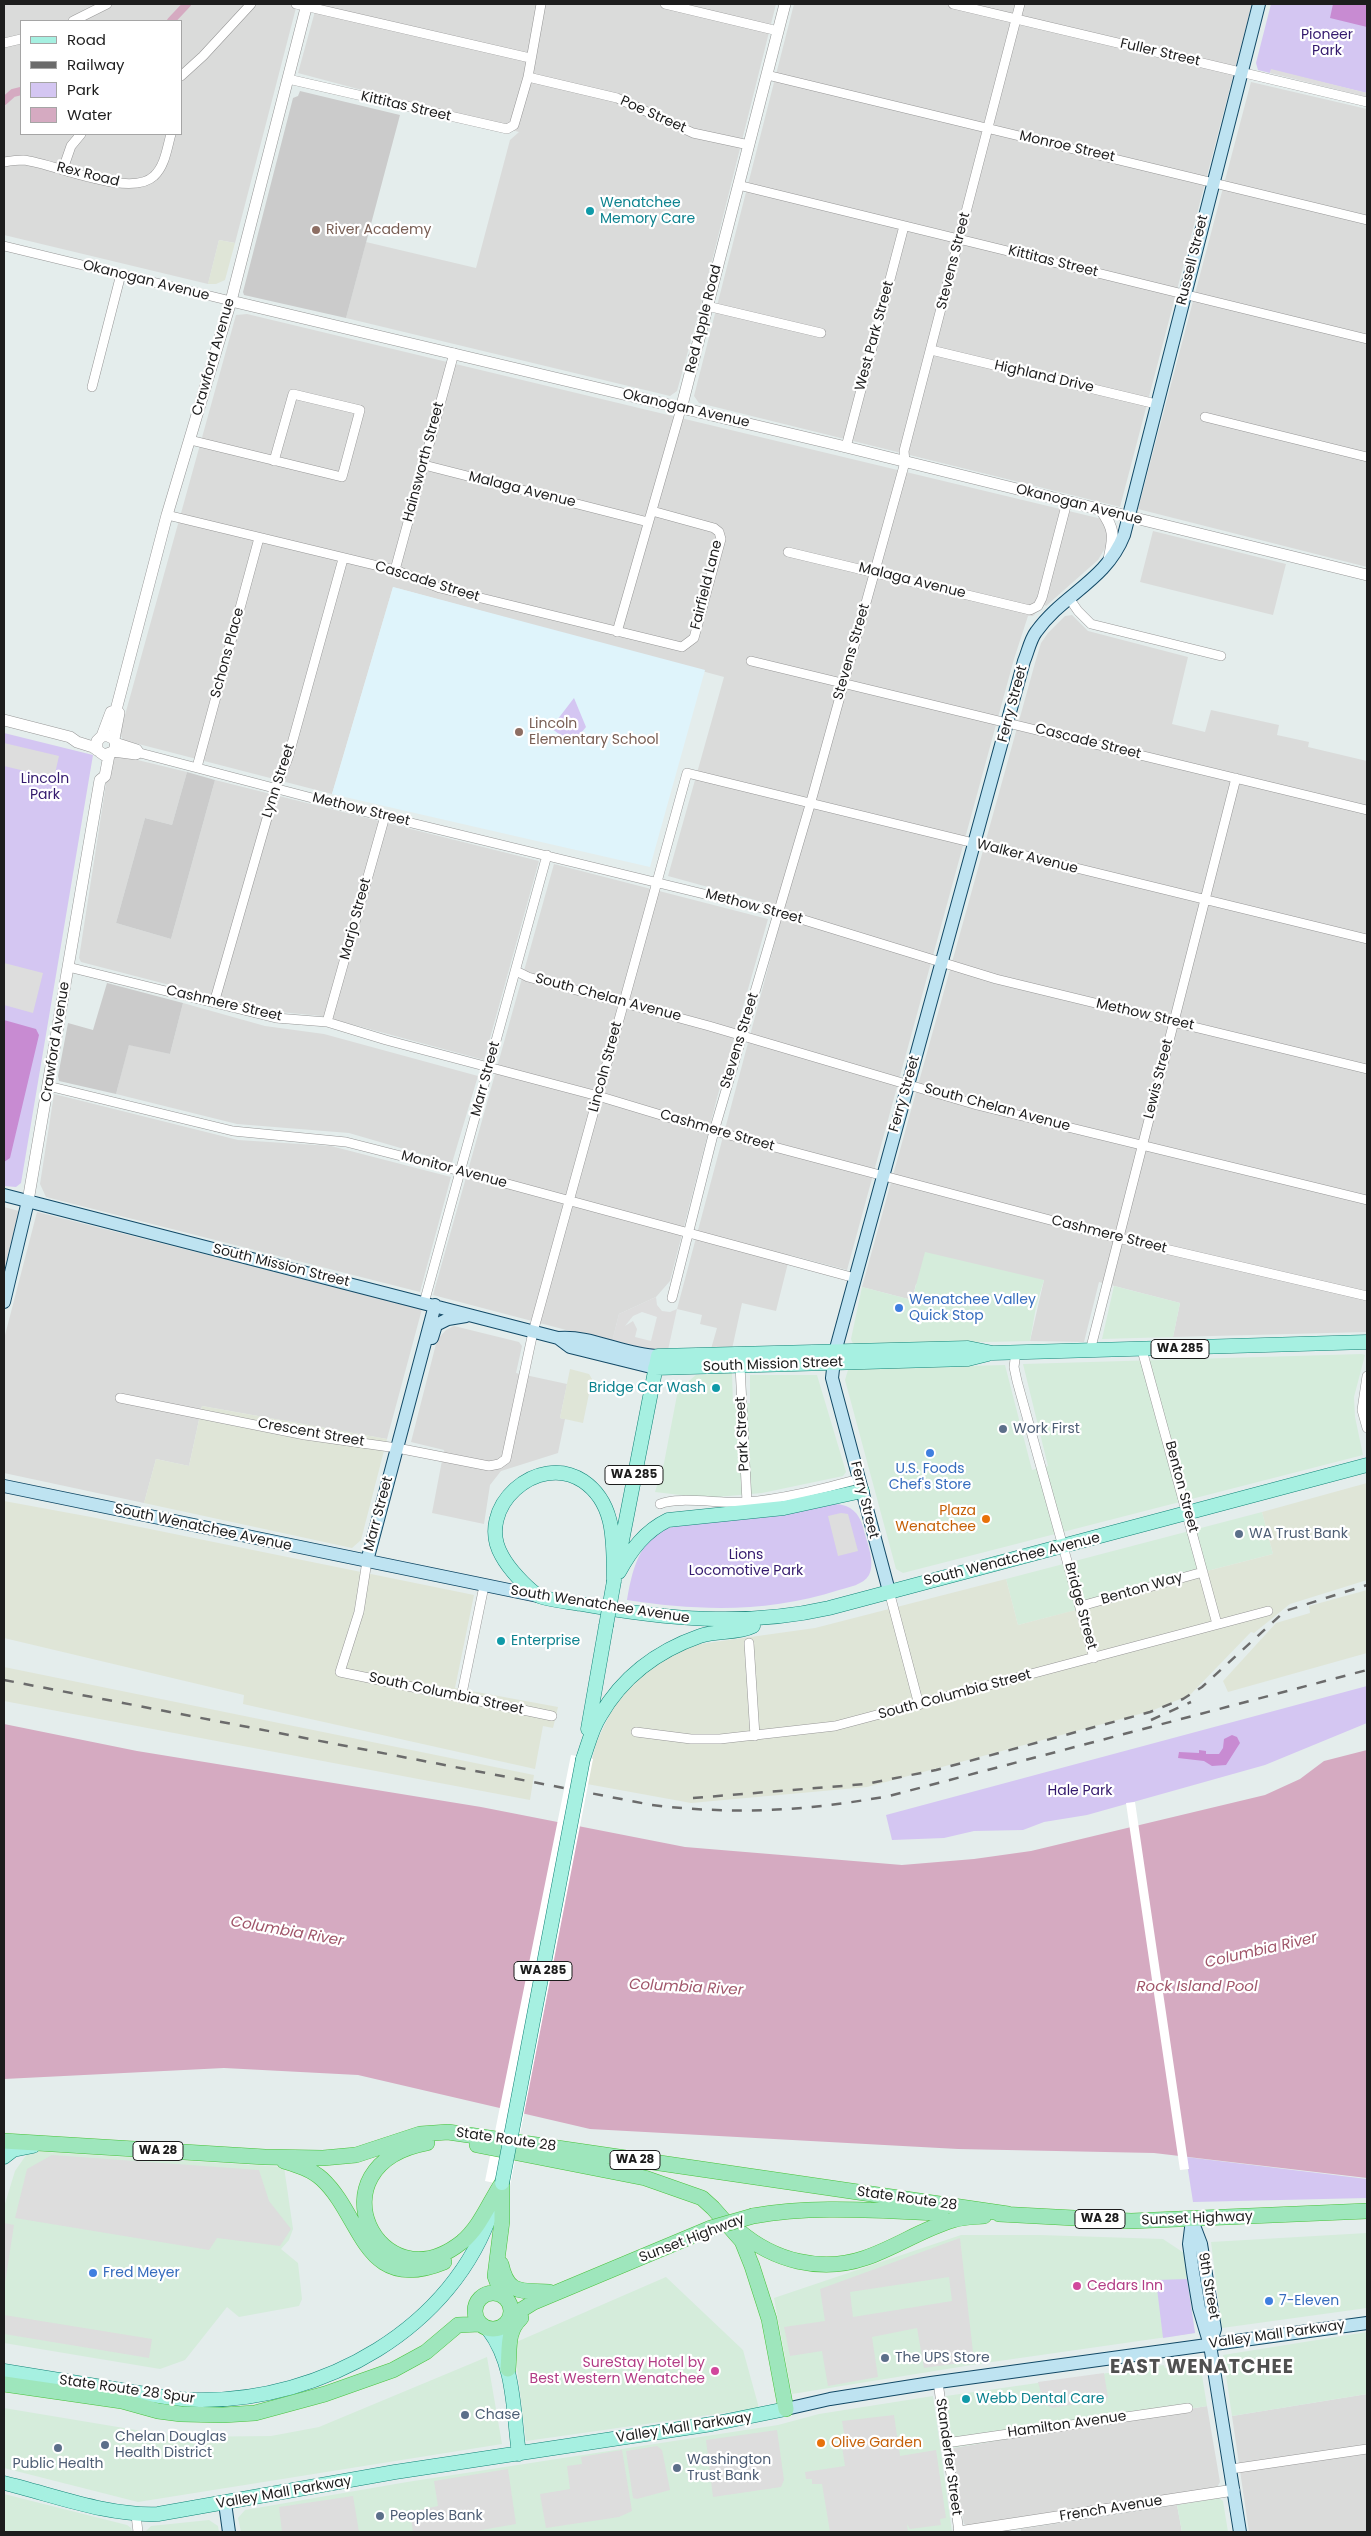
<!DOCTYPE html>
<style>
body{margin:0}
#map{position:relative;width:1371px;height:2536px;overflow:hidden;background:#e4edec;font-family:Poppins,sans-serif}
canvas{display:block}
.frame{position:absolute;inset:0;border:5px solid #1d1d1d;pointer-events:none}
.legend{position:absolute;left:20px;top:20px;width:162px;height:115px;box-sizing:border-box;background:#fff;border:1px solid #a5a5a5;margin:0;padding:6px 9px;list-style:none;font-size:15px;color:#1d1d1d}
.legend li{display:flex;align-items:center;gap:10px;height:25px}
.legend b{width:25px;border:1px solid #a5a5a5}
</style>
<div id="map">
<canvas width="1371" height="2536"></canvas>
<div class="frame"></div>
<ul class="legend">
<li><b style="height:6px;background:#a6f0e1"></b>Road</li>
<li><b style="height:6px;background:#6b6b6b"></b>Railway</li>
<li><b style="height:14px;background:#d4c6f2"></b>Park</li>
<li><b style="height:14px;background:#d5aac1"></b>Water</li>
</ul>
</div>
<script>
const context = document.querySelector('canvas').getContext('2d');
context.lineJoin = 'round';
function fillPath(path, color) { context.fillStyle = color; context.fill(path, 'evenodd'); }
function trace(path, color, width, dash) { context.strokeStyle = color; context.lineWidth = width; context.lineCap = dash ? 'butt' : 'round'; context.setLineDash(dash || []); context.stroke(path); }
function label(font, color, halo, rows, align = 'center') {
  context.font = font + ' Poppins,sans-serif'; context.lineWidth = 4.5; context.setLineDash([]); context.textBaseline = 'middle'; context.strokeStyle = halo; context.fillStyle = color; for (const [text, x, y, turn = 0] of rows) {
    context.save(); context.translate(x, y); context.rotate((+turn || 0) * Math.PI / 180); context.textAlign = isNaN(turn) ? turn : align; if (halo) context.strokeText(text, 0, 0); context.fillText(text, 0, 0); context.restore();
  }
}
const residential = new Path2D(`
 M4 4H297L235 243 219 240 208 284 4 235ZM21 21H181V134H21Z
 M317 4H776L703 297 677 391 670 396 346 318 366 242 476 268 510 140 519 132 298 73Z
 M794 4H1252L1120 507 699 403 694 396Z
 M1251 82 1367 109V567L1138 509Z
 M247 314 1102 519 1107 529V545L1098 560 1046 606 1044 605 1033 616H1028L1014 659 847 1270 790 1255 776 1311 742 1303 732 1349H711L717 1328 700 1324 702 1315 677 1309 784 908 668 876 724 677 393 587 332 794 123 740 120 733 236 315Z
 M1153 531 1286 564 1273 615 1140 582Z
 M1072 615 1088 631 1188 657 1172 724 1205 732 1211 710 1279 725 1277 735 1309 742 1308 747 1367 761V1332L1173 1337 1180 1303 1099 1282 1084 1342 1030 1341 1044 1280 916 1284 912 1300 862 1287 1035 663 1041 643 1048 633 1065 616Z
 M117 755 187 772 172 825 145 818 116 923 171 939 215 780 539 861 484 1060 321 1016 270 1011 81 962 79 958 110 758Z
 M554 864 768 919 717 1098 670 1281 656 1297 619 1314 612 1342 433 1295Z
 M183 1003 265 1026 324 1034 478 1076 452 1163 349 1133 237 1124 116 1094 129 1044 170 1054Z
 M54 1094 238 1140 331 1146 451 1177 420 1292 46 1197 40 1184Z
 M4 1207 19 1211 4 1270Z
 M37 1212 422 1309 387 1439 202 1406 189 1466 156 1459 144 1503 4 1473V1339Z
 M454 1326 519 1342 522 1346 516 1373 567 1384 560 1418 565 1419 558 1453 501 1471 490 1485 484 1524 432 1513 444 1450 411 1442 437 1340 446 1330Z
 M1367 2394V2532H1249L1232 2416Z
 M1207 2406 1220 2482 1216 2489 971 2527 964 2524 951 2452 953 2448Z
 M1177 2505 1182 2532H1021V2529Z`);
const commercial = new Path2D(`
 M925 1252 1044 1280 1036 1307 1030 1341 855 1345 852 1342 851 1339 862 1287 912 1300Z
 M1114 1286 1180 1303 1173 1337 1102 1339Z
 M1362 1354 1365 1355 1354 1397 1355 1417 1363 1455 903 1573 896 1569 845 1380 848 1370 853 1369 1005 1365 1032 1470 1048 1466 1023 1364Z
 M732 1373 733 1404 750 1403V1375H817L846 1472 843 1476 762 1493 706 1498 655 1492 664 1463 678 1390 696 1375Z
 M1262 1512 1273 1554 1087 1602 1088 1607 1018 1625 1006 1579Z
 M29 2151 284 2167 293 2229 289 2240 281 2249 298 2263 302 2299 299 2306 239 2317 227 2307 185 2360 160 2369 4 2343V2207L15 2171Z
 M1367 2233V2308L1222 2328 1211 2242Z
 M961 2235H1040L1163 2239 1184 2253 1195 2333 978 2364 792 2394 774 2298Z
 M666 2277 743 2350 759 2408 526 2441 514 2343Z
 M1367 2332V2394L1232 2416 1223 2355Z
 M487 2357 502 2444 138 2502 4 2468V2408L178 2437 271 2436 319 2427Z
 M1200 2363 1207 2406 953 2448 946 2396 1164 2365 1165 2368Z
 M933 2396 952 2532H241L238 2518 245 2510 407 2482 778 2425 819 2414Z
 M4 2494 127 2525 131 2528 132 2532H4Z
 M1219 2498 1223 2501 1228 2532H1182L1177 2505Z
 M209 2520 218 2526 219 2532H145L151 2526Z`);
const industrial = new Path2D(`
 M219 240 235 243 225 280 216 284H208Z
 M570 1369 589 1374 592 1379 583 1423 560 1418Z
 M202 1406 387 1439 361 1540 352 1548 144 1503 156 1459 189 1466Z
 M1367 1483V1580L1290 1604 1254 1633 1251 1632 1190 1695 1151 1711 867 1787 691 1803 587 1784 596 1743 614 1706 627 1689 652 1665 693 1645 815 1628 1006 1579 1018 1625 1087 1607V1602L1273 1554 1262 1512Z
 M4 1501 91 1517 474 1595 455 1688 558 1707 553 1728 543 1726 535 1769 243 1704 244 1695 4 1638Z
 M1367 1590V1653L1228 1692 1223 1681 1276 1623 1310 1613 1309 1606Z
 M4 1667 534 1775 530 1800 4 1701Z`);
const education = new Path2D(`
 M393 587 705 670 650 867 332 794Z`);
const religious = new Path2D(`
 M300 91 400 115 346 318 244 295 243 292 293 98 298 96Z
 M187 772 215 780 171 939 116 923 145 818 172 825Z
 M107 983 183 1003 170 1054 129 1045 116 1094 59 1081 58 1076 68 1023 93 1030Z`);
const park = new Path2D(`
 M1271 4H1367V93L1271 70 1270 73 1258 70 1256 63Z
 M574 698 586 727 572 744 551 728Z
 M4 733 93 755 21 1183 16 1187 4 1186Z
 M836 1504C851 1505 859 1513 863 1527 866 1540 876 1562 869 1575 863 1585 849 1587 839 1590 768 1613 699 1611 627 1600 631 1577 636 1551 655 1535 674 1519 739 1520 764 1517 789 1514 812 1507 836 1504Z
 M1367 1686V1723L1265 1765 1087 1815 1044 1822 1023 1830 974 1831 944 1838 892 1840 886 1815Z
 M1186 2157 1367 2179V2198L1193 2202Z
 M1187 2279 1195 2333 1163 2338 1156 2280Z`);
const pitch = new Path2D(`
 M1333 4H1367V27L1330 18Z
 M4 1020 36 1029 39 1035 10 1158 4 1162Z
 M1232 1735 1237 1737 1240 1743 1226 1765 1212 1766 1204 1761 1178 1758 1179 1752 1199 1753V1750L1206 1751V1754H1219L1223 1748 1224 1739Z`);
const parking = new Path2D(`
 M1271 69 1367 93V97L1270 73Z
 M4 743 59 756 54 778 4 766Z
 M4 963 43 973 33 1013 4 1005Z
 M656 1297 657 1305 662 1311 670 1312 677 1309 668 1350 647 1349 612 1342 619 1314ZM642 1312 657 1317 651 1341 635 1337 637 1329 633 1321 625 1326 633 1316Z
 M841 1513 848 1514 858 1551 838 1556 828 1516Z
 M52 2155 259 2170 269 2201 291 2229 280 2246 217 2238 209 2250 15 2218 27 2169Z
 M4 2223 14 2225 4 2290Z
 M960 2238 974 2361 924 2368 917 2328 872 2337 878 2377 828 2386 822 2351 790 2356 784 2327 825 2321 820 2289ZM949 2277 952 2301 853 2317 850 2292Z
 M4 2315 152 2339 149 2358 4 2334Z
 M1104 2373 1108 2398 1053 2408 1044 2404 1038 2382Z
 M894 2415 900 2456 936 2450 946 2518 940 2519 941 2525 910 2529 907 2524 908 2532H830L822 2484H812V2479H806L805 2472 845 2466 841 2440 845 2439 842 2421Z
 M777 2430 784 2480 781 2487 713 2497 706 2440Z
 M657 2446 662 2450 670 2490 637 2499 633 2498 626 2451Z
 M622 2450 632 2511 619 2517 546 2528 540 2494 570 2489 567 2466 582 2464 581 2457Z
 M508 2469 516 2524 470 2532H413L410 2512 438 2506 434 2481Z
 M353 2496 359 2532H282L279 2507Z`);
const water = new Path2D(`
 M4 1724 137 1751 481 1807 685 1847 902 1865 974 1859 1031 1851 1265 1795 1300 1779 1324 1761 1367 1750V2178L1154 2153 958 2149 590 2129 358 2075 224 2068 4 2079Z`);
const pier = new Path2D(`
 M571 1755 593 1759 510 2186 485 2181Z
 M1135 1802 1189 2169 1180 2170 1126 1803Z`);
const canal = new Path2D(`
 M171 21 187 4
 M4 101 13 93 21 91`);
const minor = new Path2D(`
 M296 4 530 58
 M665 4 778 31
 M953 4 1367 102
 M73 21 107 4
 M4 43 21 39
 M767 75 1367 220
 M181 76 203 56 251 4
 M528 77 617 98 693 133 749 145
 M288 79 507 129 514 125 528 77 541 4
 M4 162C10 161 17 160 23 160 54 163 130 199 154 176 165 166 167 148 171 134
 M63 169 71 146 81 134
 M738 185 1367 339
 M4 246 231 301
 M707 306 821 333
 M931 350 1156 404
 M92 387 121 274
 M1205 417 1367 457
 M190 440 342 477 360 410 293 394 274 461
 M846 447 904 226
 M424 465 648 522
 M167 515 395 570 440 588 682 647 694 638 721 539 719 532 714 528 652 511
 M788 552 1030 610 1038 606 1042 598 1067 502
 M395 570 454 353
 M1069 598 1078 611 1091 624 1221 656
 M617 632 681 409
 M751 661 1367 810
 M113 752 136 755 140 753 137 749 115 742
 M140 753 358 810 778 912 996 979 1367 1069
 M197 767 259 538
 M68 967 276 1018 327 1022 386 1040 598 1096 714 1131 1118 1238 1367 1296
 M516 971 528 977 709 1026 977 1105 1367 1200
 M214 1003 276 787 288 758 343 559
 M327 1022 385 816
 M48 1086 233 1131 346 1142 460 1171 855 1278
 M672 1298 714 1131 810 805 905 462 904 451 1020 4
 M424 1303 547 855
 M1142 1350 1217 1624
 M1090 1351 1236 778
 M1016 1352 1014 1367 1017 1381 1094 1658
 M740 1366 747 1502
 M1367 1376 1362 1410 1367 1428
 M120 1398 305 1435 397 1448 489 1466 499 1464 506 1459 533 1332 687 773 1367 939
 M660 1504C676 1496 724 1504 745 1502 784 1499 821 1489 859 1479
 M367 1561 359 1612 340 1672 552 1716
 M889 1591 919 1705
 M1081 1606 1203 1572
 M749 1643 755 1736
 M461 1698 484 1586
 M636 1732 691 1739H720L835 1726 1268 1611
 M938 2382 959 2532
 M946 2443 1188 2408
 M1231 2469 1367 2449
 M136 2515 138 2532`);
const tertiary = new Path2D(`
 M231 301 846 447 1367 575
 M681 409 785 4
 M1101 510C1115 529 1114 537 1109 559
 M116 710 167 515 231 301 307 4
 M4 720 70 737 77 742 93 747 104 755 113 752 116 746 114 739 108 736H102L97 741V750
 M102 736 111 712 116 710 119 713 114 739
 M28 1201 100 780 105 776 109 755
 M959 2532 1234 2490`);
const secondary = new Path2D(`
 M4 1195 558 1338C592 1335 623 1355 658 1356
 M4 1302 28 1201
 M432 1338 436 1325 448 1319 466 1316
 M558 1338 570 1347 655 1368
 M4 1486 538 1596
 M367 1561 435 1305
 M889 1591 832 1378 835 1352 1024 661C1028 652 1030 640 1036 632 1063 594 1106 581 1124 535L1259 4
 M1192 2220 1189 2244 1193 2272 1199 2308 1210 2345 1240 2532
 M1193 2223 1201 2244 1215 2329 1210 2345
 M786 2409 830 2399 931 2383 1367 2323
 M225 2503 229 2532`);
const primary = new Path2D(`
 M655 1368 968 1359 988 1354
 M619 1556 658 1356 968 1348 993 1353 1367 1342
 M619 1572C631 1550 645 1531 668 1520L784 1508 862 1491
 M614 1581C613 1545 617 1504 583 1481 538 1451 474 1508 502 1556 509 1569 525 1586 537 1595 545 1600 571 1602 581 1604 665 1619 745 1627 829 1608L1367 1465
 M588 1729 606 1626
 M583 1759C588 1745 592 1728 600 1716 623 1676 657 1651 700 1636 717 1630 737 1634 753 1626
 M4 2157 13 2150 33 2146
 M488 2329C515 2364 513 2411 519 2454
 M504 2347 506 2324
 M4 2371C49 2378 94 2386 139 2393 158 2396 179 2400 199 2400 322 2401 454 2329 493 2207
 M4 2483C54 2495 107 2516 158 2514L395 2472 712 2424 786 2409`);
const trunk = new Path2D(`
 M4 2141 265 2157 323 2158 356 2155 420 2134 448 2132 1008 2214
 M427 2143C309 2165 379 2308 462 2242 480 2227 489 2203 502 2183
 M477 2145 645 2178 702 2198 713 2208 742 2241 752 2266 769 2319 786 2409
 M284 2161C297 2165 311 2169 322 2179 363 2217 363 2295 444 2262
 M999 2214 1131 2221 1367 2211
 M753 2216C816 2205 878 2211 941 2213
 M739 2231C774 2261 821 2273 865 2258 895 2248 922 2229 953 2220 963 2217 974 2217 984 2216
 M501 2264C508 2296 522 2290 549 2292
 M475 2311a18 18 0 1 1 36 0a18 18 0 1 1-36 0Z
 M502 2295 495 2276 502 2221V2183
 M510 2317 534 2302 711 2228
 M508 2369C510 2349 506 2332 521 2318
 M4 2384 122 2401 158 2411 181 2414 223 2415 255 2413 325 2394 393 2370 426 2352 458 2325 480 2324`);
const rail = new Path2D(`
 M4 1680 652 1805C737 1815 805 1811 889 1796L1367 1670
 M1151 1720 1191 1702
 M693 1798 866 1784 936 1770 1150 1712 1183 1699 1202 1687 1285 1611 1367 1585`);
const primaryBridge = new Path2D(`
 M606 1626 614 1581
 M502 2183 583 1759`);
const trunkBridge = new Path2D(`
 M711 2228 753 2216`);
const markers = [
 [590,211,5,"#0f9aa8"],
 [316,230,5,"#8d6e63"],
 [519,732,5,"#8d6e63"],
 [899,1308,5,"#3f7fe0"],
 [716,1388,5,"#0f9aa8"],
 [1003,1429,5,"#5c6f8a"],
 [930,1453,5,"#3f7fe0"],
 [986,1519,5,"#e8710a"],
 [1239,1534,5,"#5c6f8a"],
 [501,1641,5,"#0f9aa8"],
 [93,2273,5,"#3f7fe0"],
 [1077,2286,5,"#d1479c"],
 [1269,2301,5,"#3f7fe0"],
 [885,2358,5,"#5c6f8a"],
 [715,2371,5,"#d1479c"],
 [966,2399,5,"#0f9aa8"],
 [465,2415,5,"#5c6f8a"],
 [821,2443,5,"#e8710a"],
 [105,2445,5,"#5c6f8a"],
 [58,2448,5,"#5c6f8a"],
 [677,2468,5,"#5c6f8a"],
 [380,2516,5,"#5c6f8a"]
];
const shields = [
 [1180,1349,58],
 [634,1475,58],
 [543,1971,58],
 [158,2151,50],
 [635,2160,50],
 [1100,2219,50]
];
const shieldNames = [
 ["WA 285",1180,1349],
 ["WA 285",634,1475],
 ["WA 285",543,1971],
 ["WA 28",158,2151],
 ["WA 28",635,2160],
 ["WA 28",1100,2219]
];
const parkNames = [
 ["Pioneer",1327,35],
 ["Park",1327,51],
 ["Lincoln",45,779],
 ["Park",45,795],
 ["Lions",746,1555],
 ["Locomotive Park",746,1571],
 ["Hale Park",1080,1791]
];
const streetNames = [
 ["Fuller Street",1160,53,13],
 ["Kittitas Street",406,107,13],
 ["Poe Street",653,115,24],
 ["Monroe Street",1067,147,13],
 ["Rex Road",88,175,14],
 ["Russell Street",1193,260,-76],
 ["Stevens Street",954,261,-76],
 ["Kittitas Street",1053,262,14],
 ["Okanogan Avenue",146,281,14],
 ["Red Apple Road",704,319,-76],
 ["West Park Street",875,336,-75],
 ["Crawford Avenue",214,357,-74],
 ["Highland Drive",1044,377,13],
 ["Okanogan Avenue",686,409,13],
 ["Hainsworth Street",424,462,-75],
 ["Malaga Avenue",522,490,14],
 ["Okanogan Avenue",1079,505,14],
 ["Malaga Avenue",912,581,14],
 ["Cascade Street",427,582,17],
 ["Fairfield Lane",707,585,-76],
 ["Stevens Street",852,652,-74],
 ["Schons Place",228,653,-75],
 ["Ferry Street",1013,704,-75],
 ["Cascade Street",1088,742,14],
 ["Lynn Street",279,781,-72],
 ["Methow Street",361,810,14],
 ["Walker Avenue",1027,857,14],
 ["Methow Street",754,907,15],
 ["Marjo Street",356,919,-75],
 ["South Chelan Avenue",608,998,15],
 ["Cashmere Street",224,1004,13],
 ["Methow Street",1145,1015,13],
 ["Stevens Street",740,1041,-73],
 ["Crawford Avenue",56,1042,-81],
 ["Lincoln Street",606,1067,-75],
 ["Marr Street",486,1079,-75],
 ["Lewis Street",1159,1079,-76],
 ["Ferry Street",905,1094,-74],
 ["South Chelan Avenue",997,1108,15],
 ["Cashmere Street",717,1131,16],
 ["Monitor Avenue",454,1170,15],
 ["Cashmere Street",1109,1235,14],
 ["South Mission Street",281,1266,14],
 ["South Mission Street",773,1365,-2],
 ["Crescent Street",311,1433,10],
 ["Park Street",743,1434,-93],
 ["Benton Street",1181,1487,75],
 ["Ferry Street",864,1500,76],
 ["Marr Street",379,1514,-75],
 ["South Wenatchee Avenue",203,1528,12],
 ["South Wenatchee Avenue",1012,1560,-14],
 ["Benton Way",1142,1589,-16],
 ["South Wenatchee Avenue",600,1605,9],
 ["Bridge Street",1080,1606,75],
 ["South Columbia Street",446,1694,12],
 ["South Columbia Street",955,1695,-15],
 ["State Route 28",506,2140,8],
 ["State Route 28",907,2199,8],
 ["Sunset Highway",1197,2219,-2],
 ["Sunset Highway",692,2239,-21],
 ["9th Street",1208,2286,80],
 ["Valley Mall Parkway",1277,2335,-8],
 ["State Route 28 Spur",127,2390,8],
 ["Hamilton Avenue",1067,2425,-8],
 ["Valley Mall Parkway",684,2428,-9],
 ["Standerfer Street",948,2457,82],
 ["Valley Mall Parkway",284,2493,-10],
 ["French Avenue",1111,2509,-9]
];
const cultureNames = [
 ["Wenatchee",600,203],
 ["Memory Care",600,219],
 ["Bridge Car Wash",706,1388,"right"],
 ["Enterprise",511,1641],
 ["Webb Dental Care",976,2399]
];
const educationNames = [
 ["River Academy",326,230],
 ["Lincoln",529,724],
 ["Elementary School",529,740]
];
const shopNames = [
 ["Wenatchee Valley",909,1300],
 ["Quick Stop",909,1316],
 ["U.S. Foods",930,1469,"center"],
 ["Chef's Store",930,1485,"center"],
 ["Fred Meyer",103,2273],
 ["7-Eleven",1279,2301]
];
const serviceNames = [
 ["Work First",1013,1429],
 ["WA Trust Bank",1249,1534],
 ["The UPS Store",895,2358],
 ["Chase",475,2415],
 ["Chelan Douglas",115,2437],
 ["Health District",115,2453],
 ["Washington",687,2460],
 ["Trust Bank",687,2476],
 ["Public Health",58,2464,"center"],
 ["Peoples Bank",390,2516]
];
const foodNames = [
 ["Plaza",976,1511],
 ["Wenatchee",976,1527],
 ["Olive Garden",831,2443,"left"]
];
const hotelNames = [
 ["Cedars Inn",1087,2286],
 ["SureStay Hotel by",705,2363,"right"],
 ["Best Western Wenatchee",705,2379,"right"]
];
const waterNames = [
 ["Columbia River",287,1932,10],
 ["Columbia River",1261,1951,-13],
 ["Rock Island Pool",1197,1987],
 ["Columbia River",686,1988,3]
];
const districtNames = [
 ["EAST WENATCHEE",1202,2368]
];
fillPath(residential, '#dadbda');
fillPath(commercial, '#d5ecdb');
fillPath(industrial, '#dfe5d7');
fillPath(education, '#dff4fb');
fillPath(religious, '#cbcbcb');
fillPath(park, '#d4c6f2');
fillPath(pitch, '#c88bd2');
fillPath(parking, '#ddd');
fillPath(water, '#d5aac1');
fillPath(pier, '#fff');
trace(canal, '#d5aac1', 8);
trace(minor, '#979797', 10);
trace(tertiary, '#979797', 12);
trace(secondary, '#124966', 14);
trace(primary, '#128478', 15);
trace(trunk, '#49c23a', 16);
trace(minor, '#fff', 9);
trace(tertiary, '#fff', 11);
trace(secondary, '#bee3f1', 12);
trace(primary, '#a6f0e1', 14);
trace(trunk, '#9ee6bc', 15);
trace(rail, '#6b6b6b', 2.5, [10, 10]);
trace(primaryBridge, '#128478', 15, []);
trace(trunkBridge, '#49c23a', 16, []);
trace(primaryBridge, '#a6f0e1', 14);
trace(trunkBridge, '#9ee6bc', 15);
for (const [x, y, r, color] of markers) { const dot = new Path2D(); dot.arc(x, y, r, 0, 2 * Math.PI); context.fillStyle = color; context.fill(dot); trace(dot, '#fff', 2); }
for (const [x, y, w] of shields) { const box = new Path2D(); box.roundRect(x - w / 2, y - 9.5, w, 19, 4); context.fillStyle = '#fff'; context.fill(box); trace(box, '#1d1d1d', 1); }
label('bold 12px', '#1d1d1d', null, shieldNames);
label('14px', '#33196d', '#fff', parkNames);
label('14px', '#1d1d1d', '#fff', streetNames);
label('14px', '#0d838f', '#fff', cultureNames, 'left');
label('14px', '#785e54', '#fff', educationNames, 'left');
label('14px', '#366cbe', '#fff', shopNames, 'left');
label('14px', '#4e5e75', '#fff', serviceNames, 'left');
label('14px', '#c56008', '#fff', foodNames, 'right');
label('14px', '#b23c85', '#fff', hotelNames, 'left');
label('italic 15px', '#a0566a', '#fff', waterNames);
context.letterSpacing = '1px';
label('bold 19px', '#505050', '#fff', districtNames);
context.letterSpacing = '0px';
</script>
